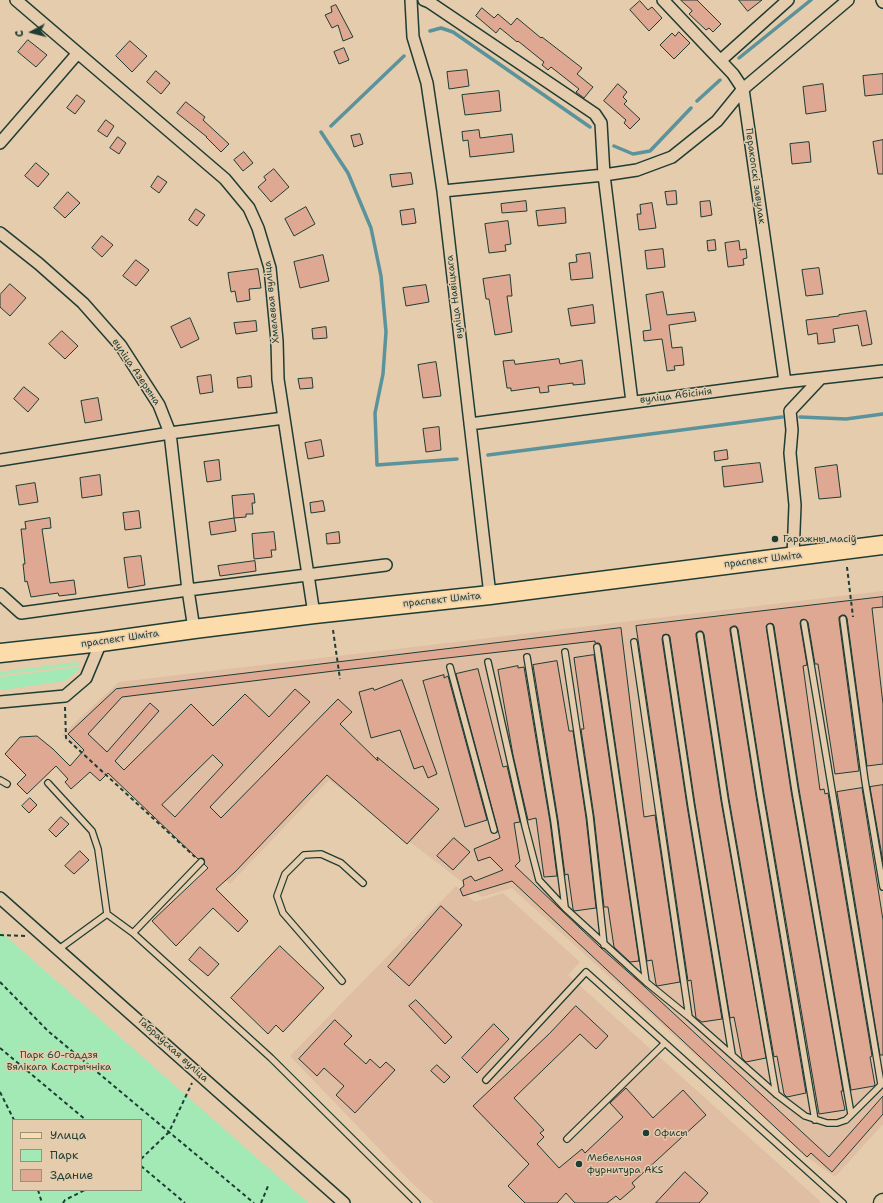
<!DOCTYPE html>
<meta charset="utf-8">
<style>
body{margin:0}
#map{position:relative;width:883px;height:1203px;overflow:hidden;background:#e5ccad;font-family:"Shantell Sans",sans-serif}
canvas{display:block}
.legend{position:absolute;left:12px;top:1119px;width:130px;height:72px;box-sizing:border-box;background:#e5ccad;border:1px solid #96937d;margin:0;padding:5px 7px;list-style:none;font-size:12px;color:#1f3d34}
.legend li{display:flex;align-items:center;gap:8px;height:20px}
.legend b{width:20px;border:1px solid #96937d}
.north{position:absolute;left:12px;top:12px;width:40px;height:40px;-webkit-text-stroke:3px #e5ccad;paint-order:stroke;rotate:263deg;font-size:11px;font-weight:700;line-height:16px;text-align:center;color:#1f3d34}
.north::after{content:'';display:block;margin:auto;width:14px;height:18px;background:#1f3d34;clip-path:polygon(50% 0,100% 100%,50% 72%,0 100%)}
</style>
<div id="map">
<canvas width="883" height="1203"></canvas>
<ul class="legend">
<li><b style="height:5px;background:#fddcac"></b>Улица</li>
<li><b style="height:11px;background:#a2e9b6"></b>Парк</li>
<li><b style="height:11px;background:#dea893"></b>Здание</li>
</ul>
<div class="north">С</div>
</div>
<script>
const context = document.querySelector('canvas').getContext('2d');
context.lineJoin = 'round';
function fillPath(path, color) { context.fillStyle = color; context.fill(path, 'evenodd'); }
function trace(path, color, width, dash) { context.strokeStyle = color; context.lineWidth = width; context.lineCap = dash ? 'butt' : 'round'; context.setLineDash(dash || []); context.stroke(path); }
function label(font, color, halo, rows, align = 'center') {
  context.font = font + ' "Shantell Sans",sans-serif'; context.lineWidth = 3; context.setLineDash([]); context.textBaseline = 'middle'; context.strokeStyle = halo; context.fillStyle = color; for (const [text, x, y, turn = 0] of rows) {
    context.save(); context.translate(x, y); context.rotate((+turn || 0) * Math.PI / 180); context.textAlign = isNaN(turn) ? turn : align; if (halo) context.strokeText(text, 0, 0); context.fillText(text, 0, 0); context.restore();
  }
}
const built = new Path2D(`
 M883 591V1124L835 1177 807 1157 512 888 482 897 329 780 230 884 62 735 119 682Z
 M456 886 475 902 503 893 580 962 568 975 821 1202 820 1203H434L412 1183 290 1056Z`);
const green = new Path2D(`
 M76 662 80 665 0 675V672Z
 M80 667V669L65 681 3 690 0 689V677Z
 M0 931 308 1203H0ZM13 1120H141V1190H13Z`);
const stream = new Path2D(`
 M430 31 441 28 453 32 590 127
 M739 58 811 0
 M697 101 720 80
 M331 126 404 56
 M321 132 348 173 371 228 381 276 386 332 383 374 375 413 377 465 457 459
 M614 146 633 154 650 151 691 108
 M800 417 846 419 883 414
 M488 455 782 417`);
const building = new Path2D(`
 M681 0H697L721 24 713 32 709 28 706 30 689 14 692 11Z
 M739 0H762L748 11Z
 M640 1 648 10 652 7 662 18 649 31 630 10Z
 M336 5 353 37 343 41 338 25 332 28 325 15 332 12 331 7Z
 M482 8 494 18 498 14 511 25 517 18 541 38 542 37 582 68 577 74 593 87 584 98 576 92 579 89 551 67 548 70 542 65 544 62 518 41 517 42 500 28 496 33 476 16Z
 M679 32 690 43 674 59 660 45 672 33 675 36Z
 M28 40 47 55 36 67 18 52Z
 M130 41 147 56 132 72 116 56Z
 M344 48 349 60 339 64 334 52Z
 M467 70 469 86 449 89 447 72Z
 M156 71 170 83 161 94 147 82Z
 M883 74V94L865 96 863 76Z
 M618 84 627 92 623 97 627 101 624 104 640 119 630 129 624 123 626 120 604 101Z
 M823 84 826 111 806 114 803 87Z
 M499 91 501 111 465 115 462 95Z
 M77 95 85 101 75 114 67 108Z
 M186 102 205 117 203 120 229 144 221 152 206 137H207L177 113Z
 M106 120 114 126 107 137 98 131Z
 M479 130 480 138 512 134 514 152 470 157 468 140 463 141 462 132Z
 M360 134 363 144 354 147 351 136Z
 M118 137 126 143 119 154 110 148Z
 M883 140V174H878L873 142Z
 M809 142 811 162 792 164 790 144Z
 M244 152 253 163 243 171 234 160Z
 M36 163 49 174 38 187 25 176Z
 M274 169 289 187 271 202 258 187 266 180 264 177Z
 M411 173 413 184 392 187 390 175Z
 M158 176 167 182 159 193 151 187Z
 M676 191 677 204 667 205 665 192Z
 M68 192 80 203 65 218 54 208Z
 M526 201 527 211 502 213 501 204Z
 M710 201 712 215 701 217 700 202Z
 M652 203 656 228 639 230 637 214H641L640 205Z
 M306 207 315 224 294 236 285 219Z
 M565 208 566 223 538 226 536 211Z
 M196 209 205 215 197 226 189 220Z
 M414 209 416 223 402 225 400 211Z
 M508 221 511 244 505 245 506 251 489 253 485 224Z
 M102 236 113 245 102 257 92 248Z
 M715 240 716 250 708 251 707 241Z
 M739 241 740 250 746 249 747 258 743 259 744 265 728 267 725 243Z
 M663 249 665 267 647 269 645 251Z
 M590 253 593 278 571 280 569 263 577 262 576 255Z
 M323 255 329 281 300 288 294 262Z
 M136 260 149 270 136 286 123 276Z
 M819 268 823 294 806 296 802 270Z
 M258 269 261 288 249 289 250 300 237 302 235 291 231 292 228 273Z
 M510 275 512 296H507L512 332 495 335 489 299H486L483 279Z
 M10 284 26 298 10 316 0 307V295Z
 M426 285 429 302 406 306 403 288Z
 M663 292 667 315 694 312 696 321 669 325 672 348 682 347 684 365 674 366 675 370 667 371 662 339 644 341 643 331 651 330 646 295Z
 M593 305 595 323 571 326 568 309Z
 M866 311 872 344 862 346 858 325 833 329 835 342 818 344 817 333 808 335 806 320 839 316V315Z
 M190 318 199 339 181 348 171 327Z
 M256 321 257 331 236 334 234 323Z
 M326 327 327 338 313 339 312 329Z
 M62 331 78 346 65 359 49 344Z
 M559 359 560 364 582 360 585 384 573 385V383L548 386 549 392 540 393 539 387 511 391V388H507L503 361 514 360 515 364Z
 M436 362 441 396 423 398 418 365Z
 M211 375 213 392 200 394 197 377Z
 M251 376 252 387 238 388 237 378Z
 M312 378 313 388 300 389 298 379Z
 M24 387 39 399 28 412 14 399Z
 M98 398 102 420 85 423 81 401Z
 M439 427 441 450 426 452 423 429Z
 M321 440 324 456 308 459 305 443Z
 M727 450 728 459 715 461 714 452Z
 M219 460 221 480 207 482 204 462Z
 M760 463 763 482 724 487 722 467Z
 M837 465 841 497 819 499 815 468Z
 M100 475 102 495 82 498 80 478Z
 M35 483 38 502 19 505 16 486Z
 M254 494 255 503H252L253 514H246V517L234 518 236 531 211 535 209 522 234 518 232 496Z
 M323 501 325 511 311 513 310 503Z
 M139 511 141 528 125 530 123 513Z
 M50 518 51 528 42 529 50 583 74 580 76 594 59 596 58 593 31 597 27 581 25 582 23 564H25L21 529H26L25 522Z
 M274 532 276 550H271L272 557 254 559 252 534Z
 M339 532 340 543 327 544 326 534Z
 M141 556 145 585 128 588 124 558Z
 M255 561 256 571 220 576 218 566Z
 M883 597V607L872 608 883 704V764L867 766 847 618 845 615H842L839 617V620L859 771 835 774 818 664H815L808 622 804 619 801 620 800 623 807 665 803 666 820 790 824 789 825 794 828 793 872 1056 870 1057 875 1085 874 1086 851 1090 799 789 774 626 773 624 770 623 766 626 791 791 843 1091H841L845 1110 819 1114 764 794 738 629 736 626H733L730 628V631L756 796 806 1093 787 1097 784 1094 777 1056 774 1057 729 799 704 634 702 631H699L696 633V636L721 801 766 1058 746 1062 742 1058 734 1017 730 1018 695 804 670 637 669 635 666 634 663 635 662 639 687 806 722 1019 702 1022 696 1018 691 980 688 981 636 626Z
 M621 628 644 817 655 815 680 982 657 986 656 984 652 960 647 961 601 646 599 643H595V641L334 671 122 697 88 734 107 752 150 703 159 711 115 761 124 770 191 704 213 726 245 694 269 717 295 689 310 702 210 807 221 818 338 699 352 712 340 724 378 761 377 757 439 809 407 844 327 775 235 872 216 889 248 921 238 932 213 908 176 946 152 921 208 868 204 864V859L202 858 198 859 108 773 100 781 90 772 71 789 65 782 68 779 56 766 27 794 17 784 26 775 5 754 20 737 37 736 53 749 70 766 84 750 68 734 116 689ZM213 755 223 765 175 817 162 805Z
 M594 655 639 961 630 962 614 947 608 907H604L594 816 581 729H584L574 658Z
 M557 661 569 731H573L586 818 596 908 574 911 573 909 568 874 565 875 558 820 533 665Z
 M518 666V668L524 667 550 822 557 876 544 877 536 818 528 820 513 755 498 670Z
 M478 669 503 767 507 766 520 822 514 823 520 861 515 866 601 948 645 987 829 1157 883 1096V1114L832 1172 811 1153 807 1157 512 881 463 896 460 889 464 886 463 880 471 876 475 881 503 870 490 857 478 861 474 849 500 838 456 674Z
 M444 675V678L448 676 487 820 465 827 423 681Z
 M402 680 437 774 428 778 423 766 414 769 400 730 371 738 359 692 373 688 374 690Z
 M883 785V862L870 787Z
 M862 788 883 920V1055H880L837 792Z
 M30 798 37 805 29 813 22 806Z
 M61 817 69 824 56 837 49 830Z
 M454 838 470 852 453 870 437 856Z
 M80 851 89 860 74 874 65 866Z
 M441 906 462 925 409 986 388 967Z
 M280 946 324 988 283 1032 276 1025 268 1034 231 998Z
 M200 947 219 964 208 976 189 960Z
 M416 1000 452 1037 445 1044 409 1006Z
 M576 1006 608 1036 596 1049 580 1034 514 1098 544 1130 540 1133 544 1137 537 1144 559 1168 582 1149 585 1153 623 1117 610 1103 626 1088 653 1118 683 1090 706 1115 632 1183 635 1187 620 1200 616 1196 607 1203H575L566 1193 557 1203H525L508 1186 529 1164 473 1106 549 1034Z
 M335 1020 352 1036 344 1044 366 1064 370 1059 380 1068 386 1062 395 1070 355 1113 336 1095 344 1086 324 1068 317 1076 299 1059Z
 M494 1024 509 1039 477 1073 462 1058Z
 M437 1065 450 1077 444 1083 431 1071Z
 M685 1172 708 1193 699 1203H656Z`);
const path = new Path2D(`
 M847 567 853 617
 M333 630 340 679
 M65 707 66 738 195 857
 M0 935 27 936
 M0 982 48 1031 254 1203
 M0 1048 86 1120
 M0 1092 14 1120
 M141 1159 169 1132 192 1083
 M141 1166 185 1203
 M38 1190 42 1203
 M63 1203 65 1200 85 1190
 M261 1203 268 1186`);
const service = new Path2D(`
 M843 619 865 781 883 887
 M804 623 881 1084
 M770 627 795 790 851 1114
 M734 630 760 795 815 1120
 M700 635 725 800 776 1094
 M666 638 691 805 732 1054
 M634 642 689 1017
 M597 647 646 982
 M565 652 590 817 604 945
 M527 657 554 821 565 907
 M488 662 525 826 539 880 565 908 646 982 689 1017 776 1094 805 1116 827 1123H837L846 1120 883 1083
 M450 667 494 830
 M0 780 7 784
 M48 783 92 831 98 849 107 914
 M133 933 201 862
 M59 949 107 914 133 933 271 1058 417 1203
 M342 981 283 913 277 896 285 874 304 855 321 854 341 863 363 883
 M486 1080 586 972 843 1203
 M567 1139 665 1043`);
const minor = new Path2D(`
 M16 0 225 179 249 208 258 228 270 268 277 341 278 379 314 614
 M411 0 413 37 427 83 443 191 490 595
 M424 0 429 2 595 114 601 123 604 175 632 402
 M663 0 733 74 743 89 785 382
 M882 0 883 2
 M721 60 788 0
 M0 143 77 54
 M443 191 604 175 637 170 672 157 717 121 743 89 848 0
 M0 233 39 264 83 303 121 346 159 405 170 433 188 590 194 629
 M470 424 785 382 883 371
 M0 460 170 433 284 418
 M793 556 795 505 790 453 792 430 790 411 820 379
 M0 594 21 613 188 590 386 565
 M0 702 65 696 86 678 101 642
 M0 898 344 1203`);
const secondary = new Path2D(`
 M882 1203 883 1202`);
const primary = new Path2D(`
 M0 653 101 642 194 629 314 614 490 595 883 545`);
const markers = [
 [775,539,4,"#1f3d34"],
 [646,1133,4,"#1f3d34"],
 [579,1164,4,"#1f3d34"]
];
const streetNames = [
 ["Перакопскі завулак",755,176,82],
 ["вуліца Навіцкага",455,297,-97],
 ["Хмелевая вуліца",272,302,-96],
 ["вуліца Азерына",136,372,56],
 ["вуліца Абісінія",676,396,-7],
 ["праспект Шміта",763,560,-7],
 ["праспект Шміта",442,600,-6],
 ["праспект Шміта",120,639,-8],
 ["Габраўская вуліца",173,1050,42]
];
const poiNames = [
 ["Гаражны масіў",783,539],
 ["Офисы",654,1133],
 ["Мебельная",587,1158],
 ["фурнитура AKS",587,1170]
];
const parkNames = [
 ["Парк 60-годдзя",59,1055],
 ["Вялікага Кастрычніка",59,1067]
];
fillPath(built, '#dfbea3');
fillPath(green, '#a2e9b6');
trace(stream, '#5a939b', 3.5);
fillPath(building, '#dea893');
trace(building, '#1f3d34', 1);
trace(service, '#1f3d34', 8);
trace(minor, '#1f3d34', 14);
trace(secondary, '#1f3d34', 19);
trace(primary, '#1f3d34', 21);
trace(path, '#1f3d34', 2, [4, 3]);
trace(service, '#e5ccad', 5.5);
trace(minor, '#e5ccad', 11);
trace(secondary, '#e5ccad', 16);
trace(primary, '#fddcac', 18);
for (const [x, y, r, color] of markers) { const dot = new Path2D(); dot.arc(x, y, r, 0, 2 * Math.PI); context.fillStyle = color; context.fill(dot); trace(dot, '#e5ccad', 1.5); }
label('10px', '#1f3d34', '#e5ccad', streetNames);
label('10px', '#1f3d34', '#e5ccad', poiNames, 'left');
label('10px', '#26463a', '#e5ccad', parkNames);
</script>
